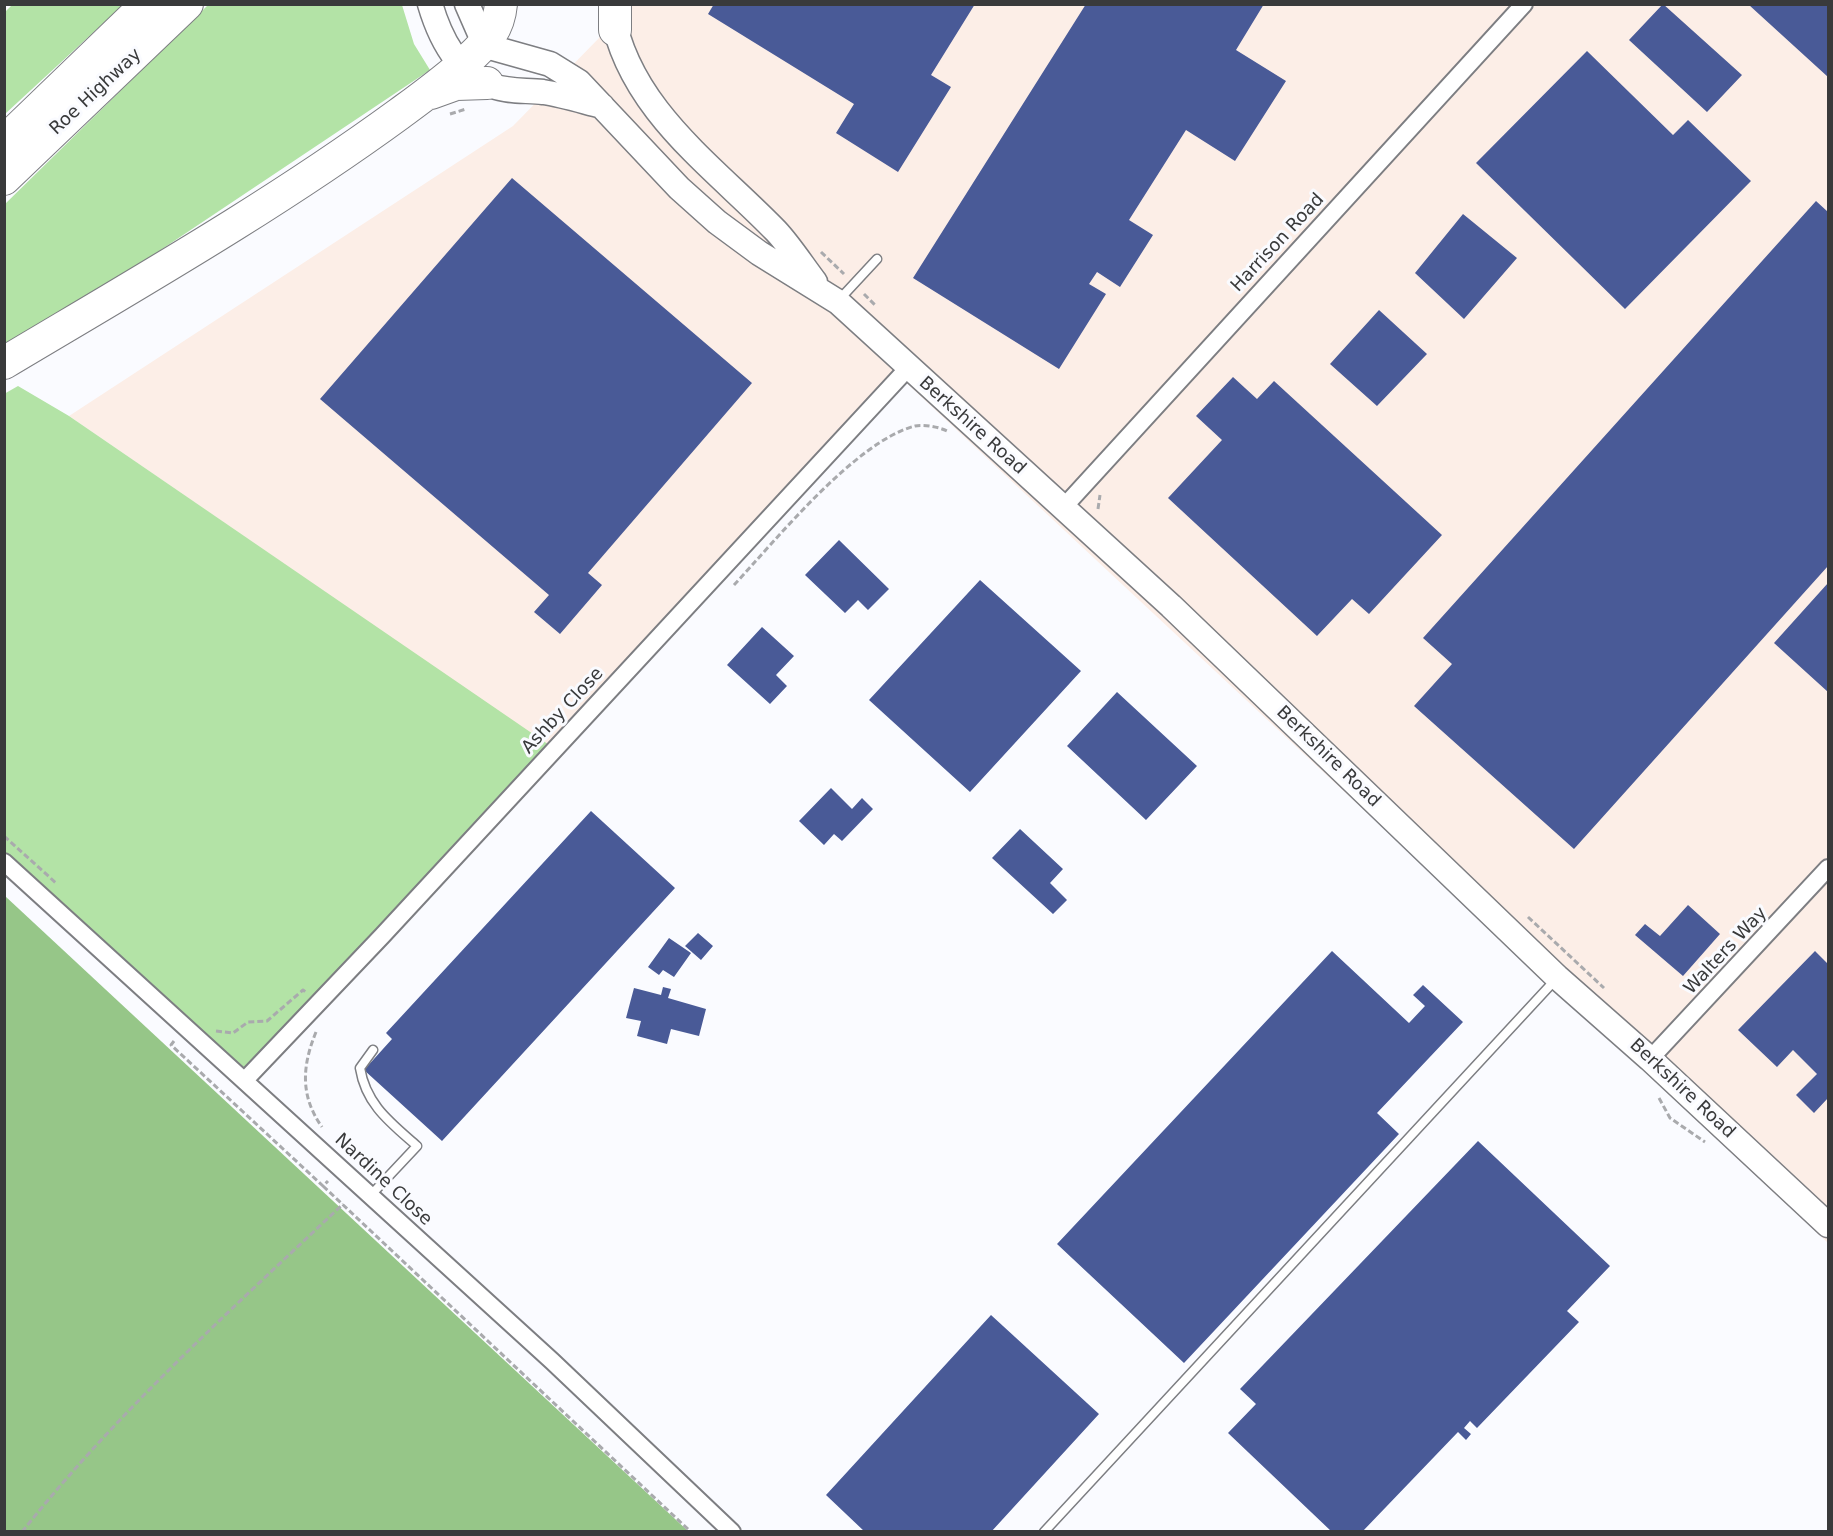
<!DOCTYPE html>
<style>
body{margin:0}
#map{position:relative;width:1833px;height:1536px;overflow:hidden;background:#fafbff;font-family:"DejaVu Sans",sans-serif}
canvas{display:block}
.frame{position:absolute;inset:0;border:6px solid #393a3b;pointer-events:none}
</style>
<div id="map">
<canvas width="1833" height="1536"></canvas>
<div class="frame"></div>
</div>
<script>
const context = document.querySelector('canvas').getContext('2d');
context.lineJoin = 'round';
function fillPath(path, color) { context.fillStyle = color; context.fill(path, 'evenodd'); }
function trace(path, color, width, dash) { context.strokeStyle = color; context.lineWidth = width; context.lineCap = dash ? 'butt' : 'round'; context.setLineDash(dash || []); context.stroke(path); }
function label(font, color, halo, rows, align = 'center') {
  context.font = font + ' "DejaVu Sans",sans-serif'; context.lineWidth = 6; context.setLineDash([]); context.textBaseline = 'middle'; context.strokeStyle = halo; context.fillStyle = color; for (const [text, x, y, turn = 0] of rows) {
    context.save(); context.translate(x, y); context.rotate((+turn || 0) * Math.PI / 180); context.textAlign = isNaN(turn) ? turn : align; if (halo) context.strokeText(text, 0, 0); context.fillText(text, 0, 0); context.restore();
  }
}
const industrial = new Path2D(`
 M620 5H1828V1243L900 377 556 751 69 416 513 126 599 38Z`);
const green = new Path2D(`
 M12 5H123L5 114 4 13Z
 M208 5H402L414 44 430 70 5 354 4 205Z
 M18 386 69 416 555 749 245 1080 5 862 4 394Z`);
const forest = new Path2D(`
 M4 896H5L688 1531H5Z`);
const building = new Path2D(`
 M714 4H975L931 75 951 87 898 172 836 133 854 104 708 14Z
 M1086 4H1264L1236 50 1286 81 1235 161 1186 130 1129 220 1153 235 1120 287 1097 272 1089 284 1106 294 1059 369 913 278Z
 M1663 4 1742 75 1707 112 1629 40Z
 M1749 5H1828V77Z
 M1587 51 1673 135 1688 120 1751 181 1625 309 1476 163Z
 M512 178 752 383 588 573 602 585 560 634 534 612 549 595 320 399Z
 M1816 201 1828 212V566L1574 849 1414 706 1452 664 1423 638Z
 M1463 214 1517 258 1464 319 1415 273Z
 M1379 310 1427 354 1377 406 1330 364Z
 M1233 377 1257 399 1274 381 1442 535 1369 614 1352 599 1317 636 1168 498 1222 440 1196 416Z
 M839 540 889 589 868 610 858 600 845 613 805 575Z
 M980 580 1081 671 970 792 869 700Z
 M1828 583V692L1774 643Z
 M762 627 794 656 776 675 787 686 770 704 727 665Z
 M1117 692 1197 766 1146 820 1067 746Z
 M831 788 852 809 862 798 873 809 842 841 834 834 824 845 799 821Z
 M591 811 675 888 442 1141 364 1070 392 1039 386 1033Z
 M1020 829 1063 869 1050 883 1067 900 1053 914 992 858Z
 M1688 905 1720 934 1683 976 1635 935 1645 924 1660 936Z
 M698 933 713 946 701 960 685 946Z
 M669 938 691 953 674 977 663 970 659 975 648 967Z
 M1332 951 1409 1023 1425 1006 1413 995 1423 985 1463 1022 1377 1113 1399 1134 1184 1363 1057 1244Z
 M1815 951 1828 964V1098L1814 1113 1796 1095 1817 1074 1793 1050 1777 1067 1738 1030Z
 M663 987 671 989 668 998 706 1009 699 1036 671 1029 667 1044 637 1036 641 1021 626 1018 634 988 661 995Z
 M1478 1141 1610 1266 1567 1311 1579 1322 1477 1428 1470 1421 1464 1428 1471 1434 1466 1440 1458 1432 1362 1532H1332L1228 1433 1256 1404 1240 1389Z
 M991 1315 1099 1414 991 1532H865L826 1495Z`);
const path = new Path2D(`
 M450 114 466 109
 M821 252 844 274
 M864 294 876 306
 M1098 509 1100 495
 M734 585C776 540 856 441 915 426 924 424 939 427 947 431
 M4 836 56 883
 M1528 917 1604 988
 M216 1031 233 1033 248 1022 267 1021 303 990 307 993
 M316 1032C302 1066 300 1096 322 1127
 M174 1041 171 1045 323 1186 328 1181
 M1659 1098 1670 1118 1705 1142
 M323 1186 691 1532
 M22 1532C117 1412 232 1309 343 1204`);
const lane = new Path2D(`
 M838 301 877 259
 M370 1196 417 1146C391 1123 366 1105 360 1068L373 1050
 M1044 1532 1557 978`);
const street = new Path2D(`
 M1062 509 1524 4
 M4 862 552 1361 732 1532
 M1650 1059 1828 868
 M245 1080 382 936 908 368`);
const secondary = new Path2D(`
 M430 4C440 38 457 73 493 86 508 92 527 90 543 92 563 95 582 101 602 106
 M467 4 481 36 493 48 550 64 579 82 679 188 717 222 759 253 838 302 1171 606 1557 977 1650 1059 1828 1225
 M612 12C628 108 712 165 776 231 790 246 802 265 815 282`);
const highway = new Path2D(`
 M615 4V30
 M431 93 456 84 487 83
 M4 142 147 4
 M4 179 187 4
 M4 363C138 283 273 206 399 114 422 97 478 57 491 34 497 25 500 15 501 4`);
const streetNames = [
 ["Roe Highway",96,92,-43],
 ["Harrison Road",1278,243,-47],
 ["Berkshire Road",972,426,42],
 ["Ashby Close",563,711,-47],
 ["Berkshire Road",1328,757,44],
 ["Walters Way",1726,951,-47],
 ["Berkshire Road",1682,1089,43],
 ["Nardine Close",383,1180,43]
];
fillPath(industrial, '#fceee7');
fillPath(green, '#b3e3a6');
fillPath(forest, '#96c688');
fillPath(building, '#495a97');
trace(lane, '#7d7e82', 11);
trace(street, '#7d7e82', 20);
trace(secondary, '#7d7e82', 27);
trace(highway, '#7d7e82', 34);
trace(path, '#a9aaad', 3, [6, 3]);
trace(lane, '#fff', 8);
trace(street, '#fff', 16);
trace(secondary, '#fff', 24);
trace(highway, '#fff', 32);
label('18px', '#393a3b', '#fafbff', streetNames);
</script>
